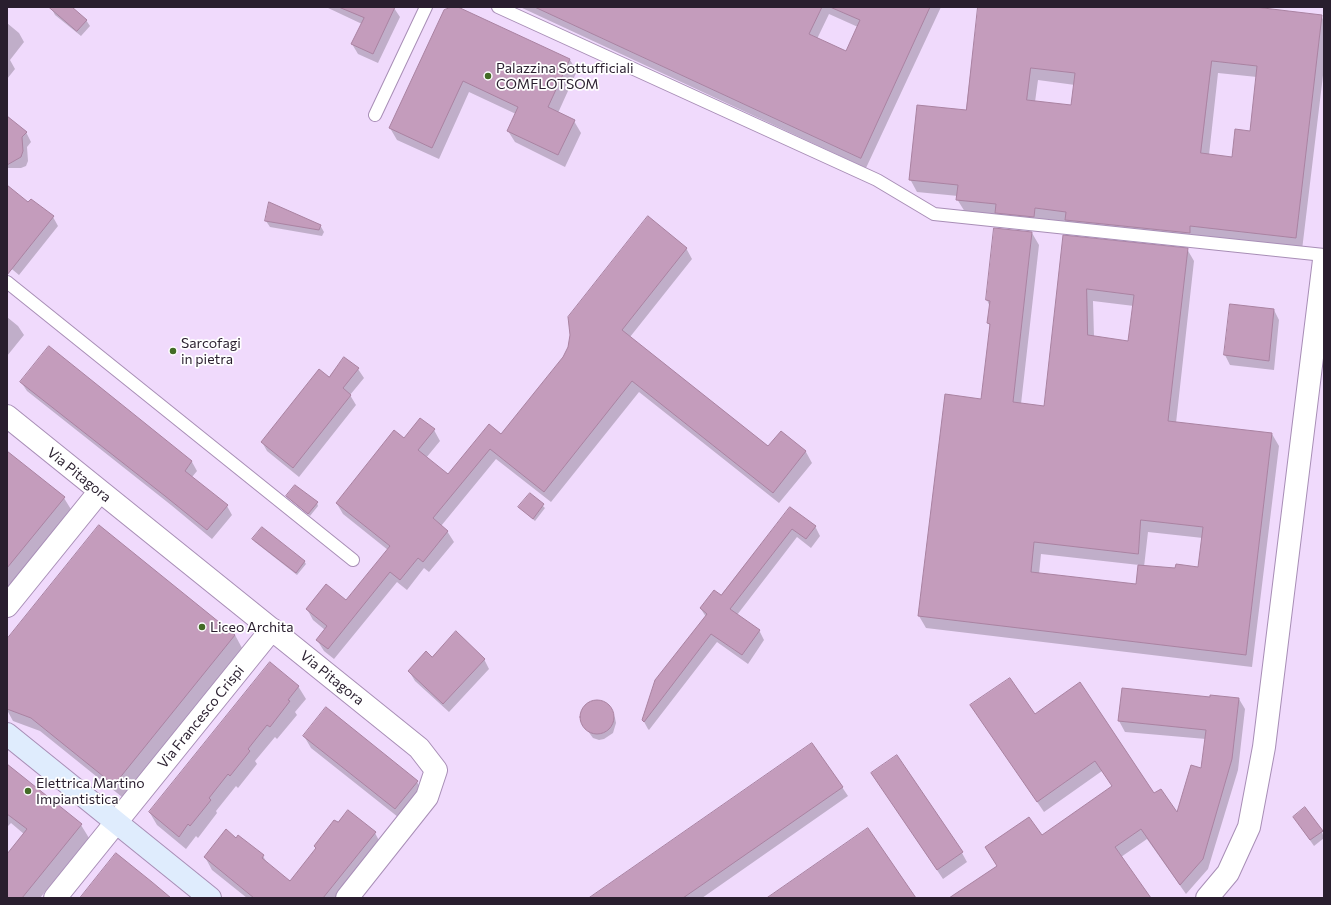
<!DOCTYPE html>
<style>
body{margin:0}
#map{position:relative;width:1331px;height:905px;overflow:hidden;background:#f0dafc;font-family:Commissioner,sans-serif}
canvas{display:block}
.frame{position:absolute;inset:0;border:8px solid #291e2e;pointer-events:none}
</style>
<div id="map">
<canvas width="1331" height="905"></canvas>
<div class="frame"></div>
</div>
<script>
const context = document.querySelector('canvas').getContext('2d');
context.lineJoin = 'round';
function fillPath(path, color) { context.fillStyle = color; context.fill(path, 'evenodd'); }
function trace(path, color, width, dash) { context.strokeStyle = color; context.lineWidth = width; context.lineCap = dash ? 'butt' : 'round'; context.setLineDash(dash || []); context.stroke(path); }
function label(font, color, halo, rows, align = 'center') {
  context.font = font + ' Commissioner,sans-serif'; context.lineWidth = 3.5; context.setLineDash([]); context.textBaseline = 'middle'; context.strokeStyle = halo; context.fillStyle = color; for (const [text, x, y, turn = 0] of rows) {
    context.save(); context.translate(x, y); context.rotate((+turn || 0) * Math.PI / 180); context.textAlign = isNaN(turn) ? turn : align; if (halo) context.strokeText(text, 0, 0); context.fillText(text, 0, 0); context.restore();
  }
}
const shadow = new Path2D(`
 M53 7H70L86 20 90 26 81 36 55 15 52 9Z
 M326 7 394 8 400 17 378 63 358 54 352 44 362 24Z
 M455 7 570 60 577 71 558 113 574 121 581 133 565 167 515 142 508 131 516 114 469 92 439 159 397 140 390 128Z
 M520 7H941L866 168ZM829 14 858 27 846 52 817 39Z
 M979 7H1247L1321 16 1324 21V67L1302 250 965 212 957 199 958 196 917 192 910 179 967 111ZM1218 73 1257 77 1251 132 1233 158 1209 155ZM1038 80 1075 85 1072 106 1035 102Z
 M7 23 19 33 24 42 10 60 15 69 7 79Z
 M7 117 26 132 31 142 27 147 28 161 26 166 21 168H7Z
 M7 187 28 204 53 217 58 226 19 275 7 265Z
 M266 221 320 225 324 232 322 236 270 227Z
 M1032 233 1039 245 1021 404 1045 407 1064 236 1187 249 1194 261 1176 423 1272 434 1279 446 1252 667 926 628 919 616 982 400 991 327 988 323 990 307 987 300ZM1093 301 1134 306 1129 342 1094 337ZM1148 532 1203 538 1199 568 1176 569 1144 567ZM1041 554 1139 565 1137 585 1039 574Z
 M686 248 692 259 630 337 769 447 781 432 806 452 812 463 779 503 639 392 551 502 496 459 441 526 447 531 454 542 429 572 424 568 407 590 397 582 334 659 324 651 317 640 325 630 313 620 307 609 346 602 388 550 343 514 337 504 404 440 434 430 440 441 426 458 448 476 501 436Z
 M1231 305 1274 310 1279 320 1274 370 1230 365 1225 355Z
 M7 317 18 326 24 335 7 356Z
 M49 347 192 462 197 471 192 477 227 506 232 515 212 539 171 505 27 391 21 382Z
 M358 369 364 378 350 395 356 405 299 477 267 451 262 442 329 378Z
 M7 452 64 498 72 511 7 591Z
 M530 494 545 508 535 521 519 507Z
 M287 497 317 503 318 506 310 516 289 499Z
 M790 508 815 526 820 536 811 548 797 537 737 615 759 630 764 640 748 664 717 642 649 730 648 729 643 720 706 617 701 609 721 597Z
 M253 539 304 561 306 564 297 575 255 542Z
 M235 635 242 648 122 797 40 731 13 721 7 710V641Z
 M432 658 484 659 489 669 449 712 415 681 409 671Z
 M298 686 306 699 295 712 297 715 277 739 275 737 255 761 257 764 238 788 236 786 216 811 217 813 198 838 196 836 186 849 157 825 150 813Z
 M1211 698 1239 699 1245 709 1238 770 1208 869 1186 894 1147 839 1121 857 1149 898H951L1113 787 1102 771 1044 812 978 715H1035L1154 795 1177 814 1202 769 1206 739 1125 732 1119 721Z
 M593 701H598L604 703 611 711 615 718 616 723 613 733 604 739 599 740 593 738 582 723 581 712 584 707Z
 M304 736 417 782 424 794 403 821 311 748Z
 M7 765 81 825 89 838 40 898H7V855L24 834 11 823 7 827Z
 M872 773 962 853 967 862 943 879Z
 M842 787 848 796 702 898H591Z
 M348 811 375 833 382 846 340 898H247L212 870 205 857 236 839 263 856 267 863 290 882Z
 M1298 823 1322 832 1324 838 1314 846Z`);
const building = new Path2D(`
 M49 7H72L87 20 77 31Z
 M339 7H395L373 54 351 44 364 18Z
 M452 7H458L570 59 548 107 575 120 558 155 507 131 518 107 463 81 432 148 389 128 444 10Z
 M535 7H822L809 34 846 51 860 20 830 7H930L861 158Z
 M978 7H1255L1322 15 1296 238 1190 226V233L1065 220 1066 212 1035 208 1034 217 995 213 996 204 956 200 958 185 909 180 917 105 966 110ZM1212 61 1257 66 1250 131 1235 129 1232 157 1201 153ZM1031 68 1075 73 1071 105 1027 100Z
 M7 116 27 132 22 137 23 151 21 157 7 165Z
 M7 185 28 202 31 199 54 216 7 275Z
 M269 202 321 225 319 230 265 221Z
 M648 216 687 248 622 330 768 446 781 431 806 451 773 493 632 381 544 492 490 449 433 518 448 531 423 562 418 558 400 580 390 572 328 649 316 640 327 626 306 609 326 584 346 600 390 546 336 503 394 430 404 438 420 418 435 429 418 450 448 474 489 424 501 434 563 357 568 347 570 335 568 317Z
 M994 228 1032 232 1013 402 1044 406 1063 235 1188 248 1168 421 1272 433 1246 655 918 616 945 394 981 399 990 324 987 323 990 301 986 300ZM1087 289 1134 295 1128 341 1088 335ZM1141 520 1203 527 1198 567 1176 564 1175 568 1138 565 1136 584 1031 572 1034 542 1138 554Z
 M1230 304 1274 309 1269 361 1224 355Z
 M49 346 192 461 185 471 228 505 207 530 165 496 20 382Z
 M344 357 359 368 343 388 351 395 293 468 261 442 319 369 329 377Z
 M7 451 65 497 7 568Z
 M295 485 318 502 308 514 286 496Z
 M530 493 544 504 533 519 518 507Z
 M790 507 816 526 806 539 792 529 730 609 760 630 742 655 711 634 644 722 642 720 655 680 707 614 700 608 714 590 721 595Z
 M99 525 235 635 114 785 31 718 7 709V639Z
 M262 527 305 561 296 573 252 539Z
 M456 631 485 659 443 704 408 671 426 651 432 657Z
 M270 662 299 686 288 700 290 701 270 727 267 725 248 749 250 751 230 776 228 774 209 798 211 800 190 826 188 824 179 837 149 812Z
 M1010 678 1035 714 1080 682 1154 793 1161 789 1177 812 1191 765 1201 768 1206 730 1118 721 1122 688 1210 697V695L1239 698 1232 759 1203 859 1180 885 1141 829 1115 847 1151 898H949L997 866 985 847 1029 817 1042 835 1112 786 1095 761 1037 802 970 705Z
 M580 717a17 17 0 1 1 34 0a17 17 0 1 1-34 0Z
 M326 707 418 781 395 809 303 736Z
 M812 743 843 787 683 898H589Z
 M897 755 963 852 937 870 871 773Z
 M7 764 82 824 22 898H7V854L27 829 7 814Z
 M1305 807 1323 831 1310 840 1293 817Z
 M348 810 376 832 323 898H254L204 857 226 829 236 838 238 835 264 855 262 858 290 881 316 848 314 846 334 820 338 822Z
 M868 828 916 898H767Z
 M116 853 152 882 171 898H80Z`);
const lane = new Path2D(`
 M498 7 877 180 934 214 1324 255
 M375 115 426 7
 M7 282 353 560`);
const street = new Path2D(`
 M7 416 419 748 436 770 427 797 347 898
 M7 606 100 491
 M55 898 272 629
 M1207 898 1228 873 1249 827 1264 747 1324 260`);
const secondary = new Path2D(`
 M7 734 210 898`);
const markers = [
 [488,76,4,"#436b26"],
 [173,351,4,"#436b26"],
 [202,627,4,"#436b26"],
 [28,791,4,"#436b26"]
];
const poiNames = [
 ["Palazzina Sottufficiali",496,68],
 ["COMFLOTSOM",496,84],
 ["Sarcofagi",181,343],
 ["in pietra",181,359],
 ["Liceo Archita",210,627],
 ["Elettrica Martino",36,783],
 ["Impiantistica",36,799]
];
const streetNames = [
 ["Via Pitagora",79,475,39],
 ["Via Pitagora",332,678,39],
 ["Via Francesco Crispi",201,717,-51]
];
fillPath(shadow, '#0003');
fillPath(building, '#c49cbc');
trace(building, '#a982a1', 1);
trace(lane, '#a88eb6', 14);
trace(street, '#a88eb6', 24);
trace(secondary, '#a88eb6', 24);
trace(lane, '#fff', 12);
trace(street, '#fff', 22);
trace(secondary, '#dfecfd', 22);
for (const [x, y, r, color] of markers) { const dot = new Path2D(); dot.arc(x, y, r, 0, 2 * Math.PI); context.fillStyle = color; context.fill(dot); trace(dot, '#fff', 1.5); }
label('14px', '#291e2e', '#fff', poiNames, 'left');
label('14px', '#291e2e', '#fff', streetNames);
</script>
